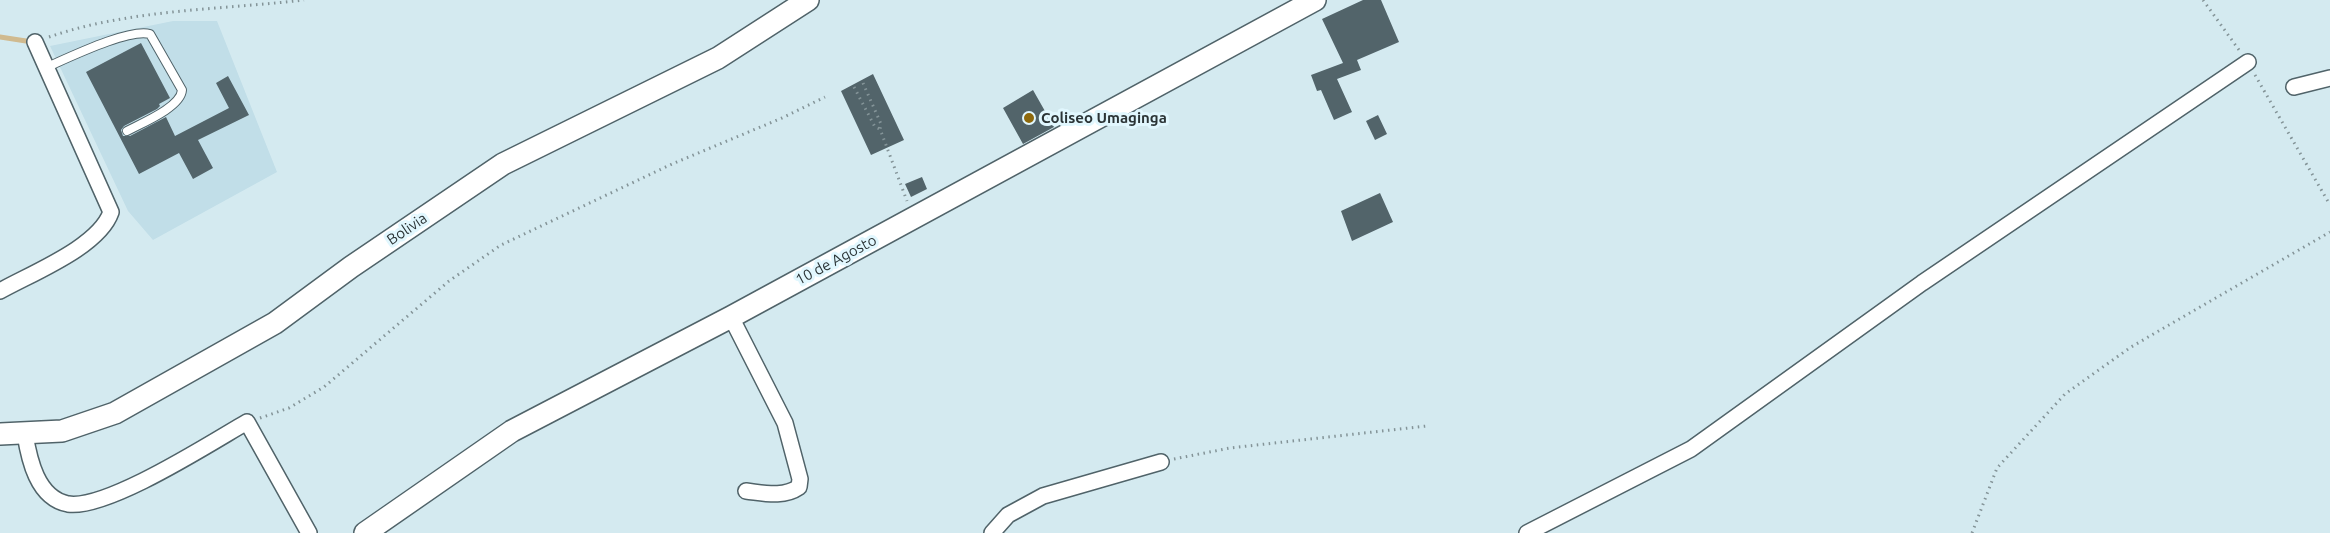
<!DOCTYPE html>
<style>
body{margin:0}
canvas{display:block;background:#d4eaf0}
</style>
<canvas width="2330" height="533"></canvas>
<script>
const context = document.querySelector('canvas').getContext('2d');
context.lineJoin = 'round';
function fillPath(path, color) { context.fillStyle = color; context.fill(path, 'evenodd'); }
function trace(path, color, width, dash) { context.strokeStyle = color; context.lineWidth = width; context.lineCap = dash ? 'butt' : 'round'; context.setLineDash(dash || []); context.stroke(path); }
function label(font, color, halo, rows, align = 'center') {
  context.font = font + ' Ubuntu,sans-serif'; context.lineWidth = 6; context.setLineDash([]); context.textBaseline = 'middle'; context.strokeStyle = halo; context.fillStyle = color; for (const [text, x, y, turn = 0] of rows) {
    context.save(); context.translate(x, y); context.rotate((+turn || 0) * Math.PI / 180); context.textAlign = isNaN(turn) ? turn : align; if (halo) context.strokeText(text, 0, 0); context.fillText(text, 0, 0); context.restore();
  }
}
const built = new Path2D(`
 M173 21H217L277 172 153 240 128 211 50 46Z`);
const stream = new Path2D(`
 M0 37 26 41`);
const building = new Path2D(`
 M1363 0H1381L1399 42 1357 60 1361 70 1337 79 1352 112 1334 120 1321 90 1317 91 1311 75 1343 63 1322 19Z
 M141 43 170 98 159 104 160 106 157 109 124 126 121 130 123 136H130L166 117 175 136 229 108 216 83 228 76 249 115 198 140 213 168 193 179 179 153 139 174 86 72Z
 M873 74 904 140 871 155 841 91Z
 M1033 90 1054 127 1023 144 1003 108Z
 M1378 115 1387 134 1375 140 1366 121Z
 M922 177 927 189 911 197 905 184Z
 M1380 193 1393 222 1352 241 1341 211Z`);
const path = new Path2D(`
 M2203 0 2239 50
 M49 37C130 9 219 10 304 0
 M2255 75 2330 205
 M863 83 881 124 880 129 907 201
 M854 87 875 127 880 129
 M260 418 289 408 324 387 449 281 501 245 672 164 782 118 825 97
 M1174 459 1230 448 1427 426
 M1972 533 1997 468 2065 394 2131 347 2330 232`);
const lane = new Path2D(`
 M47 67C68 58 129 28 150 34L182 90C181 107 142 123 127 131`);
const street = new Path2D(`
 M2294 87 2330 78
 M0 291C32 273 99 247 111 212L35 42
 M731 317 785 423 800 479 799 487C783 498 764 493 746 491
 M25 434C29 459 37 498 68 504 107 510 212 442 247 422L309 533
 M992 533 1008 515 1043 496 1161 462
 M1527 533 1691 449 1922 283 2248 62`);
const secondary = new Path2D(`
 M0 434 62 431 115 413 275 323 351 267 503 164 718 58 808 0
 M365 533 512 431 731 317 1315 0`);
const markers = [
 [1029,118,6,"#8e690d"]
];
const poiNames = [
 ["Coliseo Umaginga",1041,118]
];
const streetNames = [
 ["Bolivia",407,229,-34],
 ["10 de Agosto",836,260,-28]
];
fillPath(built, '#c1dee8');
trace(stream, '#d0ba8f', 5);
fillPath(building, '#52646a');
trace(lane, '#506369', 10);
trace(street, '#506369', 18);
trace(secondary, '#506369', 24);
trace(path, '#849498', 3, [1.5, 4.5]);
trace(lane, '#fff', 8);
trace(street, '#fff', 15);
trace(secondary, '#fff', 21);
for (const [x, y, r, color] of markers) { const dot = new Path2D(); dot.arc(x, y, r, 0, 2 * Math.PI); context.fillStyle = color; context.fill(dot); trace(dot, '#e1f7fe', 2); }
label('bold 15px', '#2b3436', '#e1f7fe', poiNames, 'left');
label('15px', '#2b3436', '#e1f7fe', streetNames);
</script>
